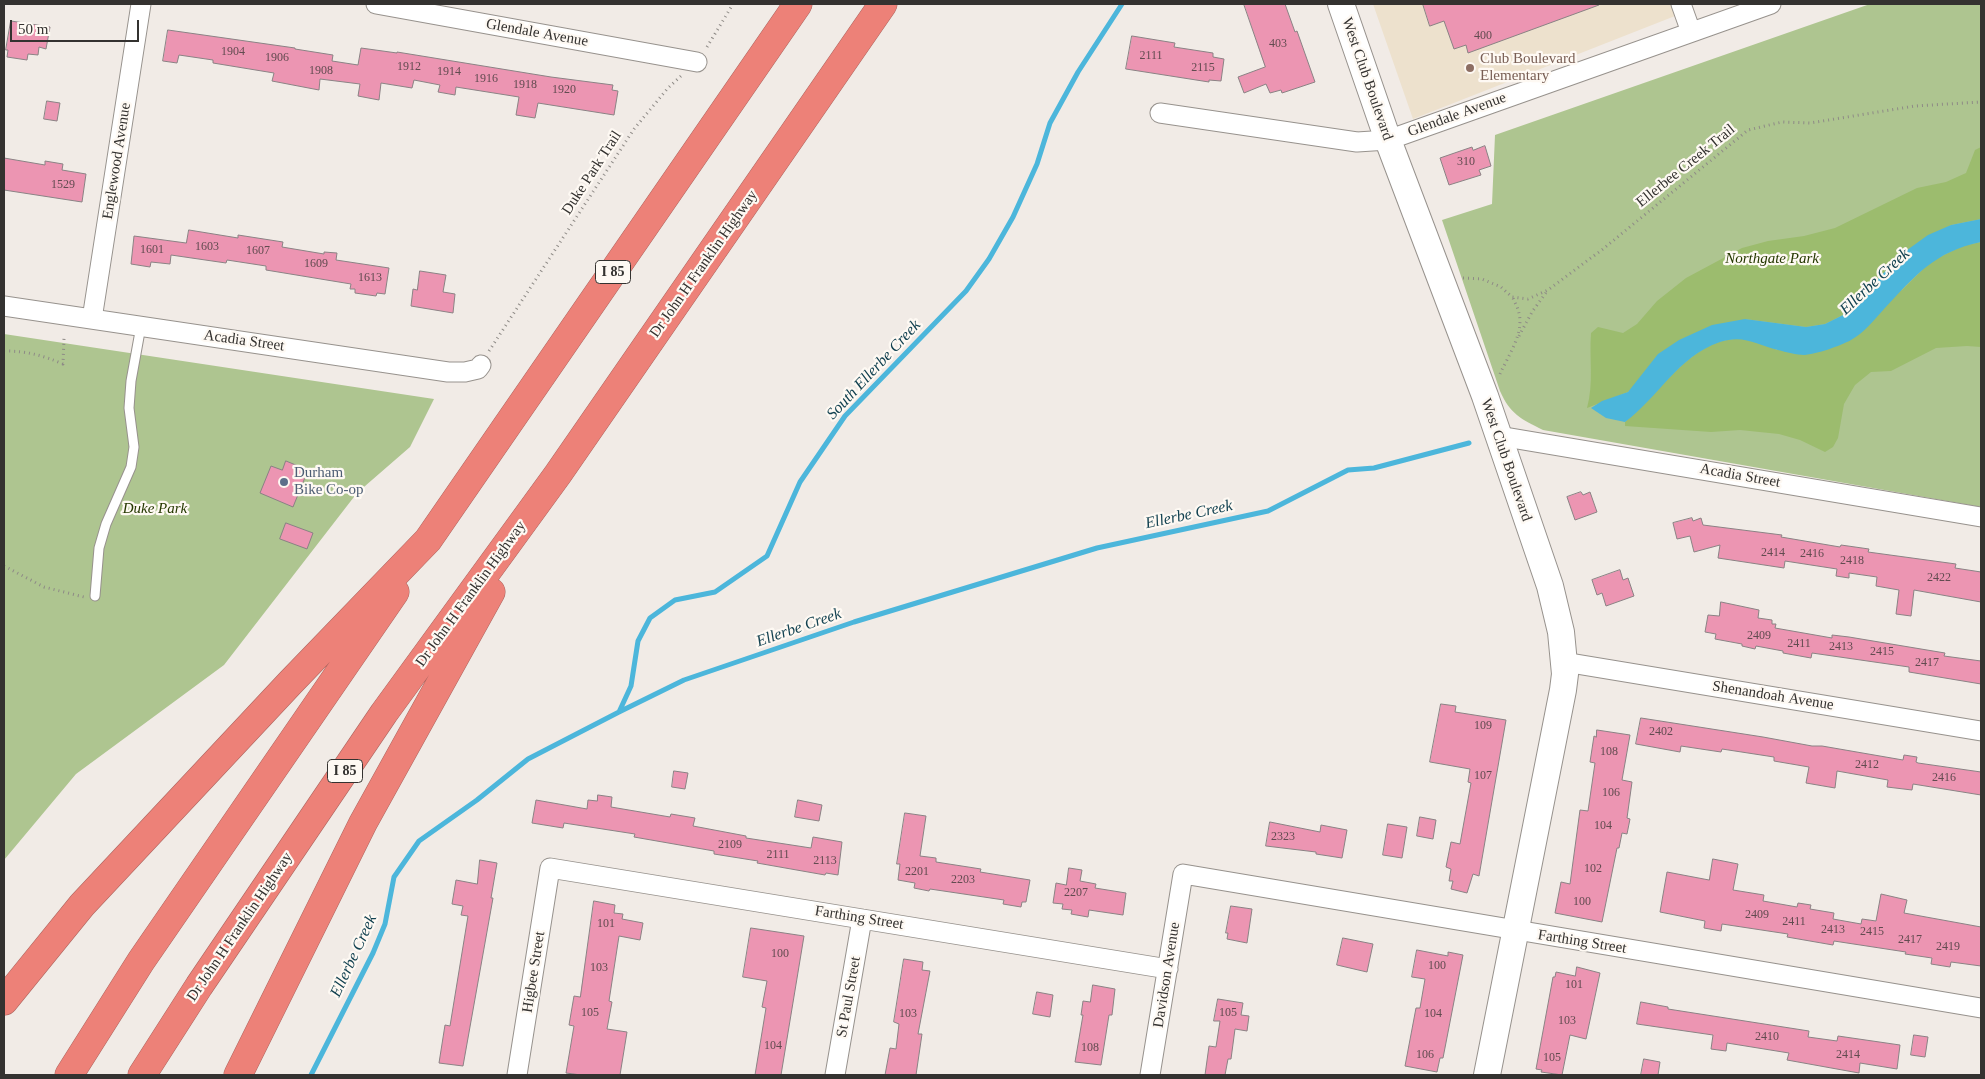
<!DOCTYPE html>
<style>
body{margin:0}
#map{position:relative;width:1985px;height:1079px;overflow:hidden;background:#f1ebe6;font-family:"Times New Roman",serif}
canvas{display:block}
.frame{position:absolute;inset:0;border:5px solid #343230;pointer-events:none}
.scale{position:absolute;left:10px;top:20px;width:129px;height:22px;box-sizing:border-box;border:2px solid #343230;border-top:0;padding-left:6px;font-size:15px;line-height:18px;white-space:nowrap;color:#343230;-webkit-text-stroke:4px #fef9f3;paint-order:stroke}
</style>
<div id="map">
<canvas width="1985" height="1079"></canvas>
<div class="frame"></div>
<div class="scale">50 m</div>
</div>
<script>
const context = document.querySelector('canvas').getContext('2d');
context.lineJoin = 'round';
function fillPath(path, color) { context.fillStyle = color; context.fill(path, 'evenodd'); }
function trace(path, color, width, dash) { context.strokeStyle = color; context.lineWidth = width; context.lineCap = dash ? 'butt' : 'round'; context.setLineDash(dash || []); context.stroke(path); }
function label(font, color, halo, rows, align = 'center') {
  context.font = font + ' "Times New Roman",serif'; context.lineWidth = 4.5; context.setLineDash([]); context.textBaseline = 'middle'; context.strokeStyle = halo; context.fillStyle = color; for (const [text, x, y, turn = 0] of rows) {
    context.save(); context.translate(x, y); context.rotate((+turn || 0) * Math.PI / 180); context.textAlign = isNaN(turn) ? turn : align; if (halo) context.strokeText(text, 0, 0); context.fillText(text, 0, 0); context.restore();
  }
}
const education = new Path2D(`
 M1373 4H1671L1675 16 1413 119Z`);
const green = new Path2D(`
 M1870 4H1981V507L1543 430C1521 419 1510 414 1500 391L1442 220 1492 204 1495 135Z
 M4 334 434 399 410 447 357 493 224 665 76 774 4 860Z`);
const forest = new Path2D(`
 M1981 147V219L1951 225 1903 253 1843 315 1825 324 1806 327 1745 319 1638 382 1628 392 1587 408C1594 383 1589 358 1591 333L1598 327 1623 333 1637 324 1657 301 1686 278 1742 248 1768 241 1804 236 1835 228 1917 188 1946 182 1966 173 1975 150Z
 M1981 242V347L1967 346 1936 348 1891 371 1871 372 1855 385 1844 404 1838 438 1833 447 1825 452 1800 440 1779 434 1740 430 1711 432 1625 426V422C1663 392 1698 326 1755 341 1763 343 1770 347 1777 350L1902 290 1930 262 1962 246Z`);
const water = new Path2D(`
 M1981 219V242C1934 252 1916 275 1884 309 1874 320 1864 333 1851 340 1840 346 1817 354 1804 355 1797 355 1786 352 1778 350 1757 345 1744 334 1720 342 1677 357 1659 397 1625 422L1606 418 1591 408 1602 401 1628 392 1658 354 1679 340 1712 325 1745 319 1806 327 1825 324 1843 315 1903 253 1928 235 1951 225Z`);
const stream = new Path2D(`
 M619 712 631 686 638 641 650 618 675 600 715 592 767 556 800 482 845 416 966 291 989 259 1013 217 1037 164 1050 123 1078 72 1122 4
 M311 1075 373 953 385 924 394 877 419 841 477 800 528 759 619 712 684 680 854 622 1097 548 1268 511 1348 470 1374 468 1469 443`);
const building = new Path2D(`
 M1244 4H1285L1295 32 1297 31 1315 82 1282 93 1281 90 1270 93 1266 84 1244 93 1238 77 1265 67Z
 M1423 4H1599V5L1468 53 1466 45 1454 49 1444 21 1430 26Z
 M11 21 50 27 46 49 39 47 38 55 28 54 27 60 7 57 8 50H6Z
 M168 30 295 48V49L333 55 332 61 358 65 361 48 397 53V52L551 77 613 85 612 90 618 91 614 115 538 103 535 118 516 115 519 97 456 87 455 95 438 92 440 85 414 80 412 88 381 83 379 100 358 96 360 84 320 79 319 90 272 81 274 73 213 63V60L179 55 177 63 163 61Z
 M1132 36 1175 43 1174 47 1213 53V57L1224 59 1221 81 1209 80V82L1126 69Z
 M47 101 60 103 57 121 44 119Z
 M1485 146 1491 166 1479 170 1481 175 1449 185 1440 158 1472 147 1473 150Z
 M4 158 45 165V161L63 164 62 170 86 174 82 202 4 190Z
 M189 230 238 238V235L283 242 282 247 324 254V252L337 253 336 260 389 268 385 294 377 293 376 296 355 293V289H350L351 284 266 270V266L227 260 226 263 171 255 170 264 151 262 150 267 131 264 134 236 186 243Z
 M420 271 446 275 443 292 455 294 453 313 411 306 413 289 417 290Z
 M286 461 308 470 293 507 260 493 271 466 282 470Z
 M1581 492 1583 495 1590 492 1597 512 1575 520 1567 497Z
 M1692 518 1693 521 1701 518 1703 525 1782 535 1781 537 1840 547 1841 545 1869 549 1868 552 1956 564 1955 568 1981 572V602L1914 590 1911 616 1896 614 1899 590 1876 586 1877 577 1849 573V578L1836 576 1837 569 1785 561 1784 568 1718 558 1720 545 1694 552 1690 536 1677 539 1673 523Z
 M286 523 313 533 307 549 280 539Z
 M1620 570 1623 580 1628 578 1634 596 1606 606 1602 593 1597 595 1592 580Z
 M1721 602 1759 610 1758 618 1772 620V624H1776L1775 628 1832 638V635L1849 637 1945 653 1944 656 1981 661V684L1909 672V667L1812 653 1811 658 1783 653V651L1756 646 1755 649 1742 646V644L1715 639 1716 634 1705 632 1708 615 1719 616Z
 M1441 704 1456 706 1455 712 1506 720 1479 876 1473 874 1467 893 1451 889 1453 881H1449L1451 869 1446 867 1451 842 1460 844 1471 783 1468 782 1470 769 1430 762Z
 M1641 718 1763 737 1812 746H1822L1903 760 1904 755 1917 757 1916 762 1918 763 1981 772V795L1913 784 1912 790 1887 787 1888 780 1837 771 1835 788 1806 783 1809 767 1774 761V757L1722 749 1721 752 1681 746 1680 752 1636 744Z
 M1597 730 1630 735 1622 780 1632 782 1627 818 1630 819 1627 834 1622 833 1619 848H1617L1602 922 1555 913 1561 882 1570 884 1580 810 1588 811 1595 763 1590 762 1594 736 1596 737Z
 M674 771 688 773 685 789 672 787Z
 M598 795 612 797 611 807 670 817 671 814 695 818 693 826 746 836V838L811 848 813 837 842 842 838 875 826 873 825 875 757 863 758 861 714 854V851L634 837 635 834 564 823 563 828 532 823 536 800 587 809 588 800 597 801Z
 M798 800 822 805 819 821 795 817Z
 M905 813 926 816 920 856 936 858V862L981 869 980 872 1030 880 1026 902H1022L1021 907 1003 904 1004 900 930 889 929 891 914 888 915 883 898 880 900 864H897Z
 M1420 817 1436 820 1433 839 1417 836Z
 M1270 822 1320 832 1321 825 1347 830 1342 858 1316 854V852L1266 846Z
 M1388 824 1407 827 1402 858 1383 855Z
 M1713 859 1738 864 1733 890 1764 895 1763 901 1797 907 1798 903 1811 905 1810 909 1834 913 1833 919 1861 924 1862 919 1876 921 1881 894 1907 900 1904 913 1981 927V966L1951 962 1950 967 1931 964 1932 958 1905 954 1906 952 1834 941 1833 945 1787 937 1788 934 1722 924 1721 931 1704 928 1705 921 1660 912 1667 872 1709 880Z
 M480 860 497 863 491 898H493L463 1066 439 1063 445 1025 450 1026 468 916 461 915 463 906 452 904 456 880 477 884Z
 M1069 868 1082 870 1080 881 1096 884 1095 888 1126 893 1123 915 1089 910 1088 917 1071 914 1072 910 1062 909 1063 904 1053 903 1056 883 1066 885Z
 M594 901 615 905 614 913 623 914 622 919 643 923 640 940 619 936 609 1001 612 1002 607 1029 627 1032 620 1075H581L566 1073 574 1026 569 1025 574 996 580 997Z
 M1231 906 1252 909 1247 943 1227 939 1228 933H1226Z
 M751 928 804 936 781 1075H755L766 1008 762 1007 767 981 743 977Z
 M1343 938 1373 944 1367 972 1337 965Z
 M1417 950 1448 956V952L1463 955 1443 1058H1440L1437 1072 1405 1066 1416 1008H1420L1425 979 1412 977Z
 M904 959 923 962 922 970 930 971 918 1034H922L916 1075H885L890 1048 896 1049 899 1024 894 1022Z
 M1577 967 1600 973 1586 1039 1570 1035 1562 1075 1541 1072 1542 1070 1536 1069 1553 977H1555L1556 972 1575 976Z
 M1093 985 1115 989 1112 1015H1109L1101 1065 1075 1062 1083 1015H1081L1083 1001 1090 1002Z
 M1037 992 1053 995 1050 1017 1033 1014Z
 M1218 999 1243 1003 1241 1015 1249 1016 1247 1031 1235 1029 1231 1059H1228L1225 1075H1205L1209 1046 1216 1047 1220 1021H1214Z
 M1641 1002 1668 1007V1009L1809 1031 1808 1037 1837 1041 1838 1036 1900 1045 1897 1069 1860 1063 1859 1073 1787 1060 1789 1053 1727 1043 1726 1051 1711 1049 1713 1035 1637 1024Z
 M1914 1035 1928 1037 1925 1057 1911 1055Z
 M1644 1059 1660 1062 1658 1075H1641Z`);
const path = new Path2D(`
 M707 47 733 4
 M1463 278 1482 279 1501 287 1512 297 1528 299 1548 290 1603 249 1748 130 1782 122 1810 123 1915 106 1981 102
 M1519 336 1532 312 1548 290
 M4 351C26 351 42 355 63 364L64 338
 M489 351 634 129 668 88 681 76
 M1500 374C1508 356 1524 334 1519 313 1518 308 1515 303 1513 298
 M4 566 44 587 84 597`);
const lane = new Path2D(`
 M95 596 99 548 106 524 131 467 134 447 129 408 131 381 141 326`);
const street = new Path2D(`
 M376 4 697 62
 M1681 4 1691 32
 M1160 113 1357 142 1388 140 1771 4
 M4 306 448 372H465L478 369 481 365
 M92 319 141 4
 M1499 436 1981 517
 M1564 662 1981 731
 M517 1075 550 868 1168 969
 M835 1075 862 919
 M1150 1075 1183 874 1981 1008`);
const secondary = new Path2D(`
 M1341 4 1388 140 1485 396 1550 586 1561 632 1565 674 1563 690 1487 1075`);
const highway = new Path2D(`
 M4 1001 82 905 290 683 428 540 798 4
 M69 1075 141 961 395 592
 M142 1075 199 986 384 713 558 474 883 4
 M238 1075 363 823 491 592`);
const markers = [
 [1470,68,5,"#8d6e63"],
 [284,482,5,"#5c6f8a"]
];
const numberNames = [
 ["400",1483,36],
 ["403",1278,44],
 ["1904",233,52],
 ["2111",1151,56],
 ["1906",277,58],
 ["1912",409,67],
 ["2115",1203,68],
 ["1908",321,71],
 ["1914",449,72],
 ["1916",486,79],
 ["1918",525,85],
 ["1920",564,90],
 ["310",1466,162],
 ["1529",63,185],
 ["1603",207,247],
 ["1601",152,250],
 ["1607",258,251],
 ["1609",316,264],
 ["1613",370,278],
 ["2414",1773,553],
 ["2416",1812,554],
 ["2418",1852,561],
 ["2422",1939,578],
 ["2409",1759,636],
 ["2411",1799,644],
 ["2413",1841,647],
 ["2415",1882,652],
 ["2417",1927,663],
 ["109",1483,726],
 ["2402",1661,732],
 ["108",1609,752],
 ["2412",1867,765],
 ["107",1483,776],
 ["2416",1944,778],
 ["106",1611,793],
 ["104",1603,826],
 ["2323",1283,837],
 ["2109",730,845],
 ["2111",778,855],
 ["2113",825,861],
 ["102",1593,869],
 ["2201",917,872],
 ["2203",963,880],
 ["2207",1076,893],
 ["100",1582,902],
 ["2409",1757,915],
 ["2411",1794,922],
 ["101",606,924],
 ["2413",1833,930],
 ["2415",1872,932],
 ["2417",1910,940],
 ["2419",1948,947],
 ["100",780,954],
 ["100",1437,966],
 ["103",599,968],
 ["101",1574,985],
 ["105",590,1013],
 ["105",1228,1013],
 ["103",908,1014],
 ["104",1433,1014],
 ["103",1567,1021],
 ["2410",1767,1037],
 ["104",773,1046],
 ["108",1090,1048],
 ["106",1425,1055],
 ["2414",1848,1055],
 ["105",1552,1058]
];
const shields = [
 [613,272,35],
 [345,771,35]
];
const shieldNames = [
 ["I 85",613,272],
 ["I 85",345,771]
];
const streetNames = [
 ["Glendale Avenue",537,33,10],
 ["West Club Boulevard",1367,79,71],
 ["Glendale Avenue",1457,115,-20],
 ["Englewood Avenue",117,161,-81],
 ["Ellerbee Creek Trail",1686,166,-39],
 ["Duke Park Trail",592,173,-57],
 ["Dr John H Franklin Highway",704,264,-55],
 ["Acadia Street",244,341,8],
 ["West Club Boulevard",1506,460,71],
 ["Acadia Street",1740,476,10],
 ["Dr John H Franklin Highway",471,594,-54],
 ["Shenandoah Avenue",1773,696,9],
 ["Farthing Street",859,918,9],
 ["Dr John H Franklin Highway",240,927,-56],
 ["Farthing Street",1582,942,9],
 ["Higbee Street",534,972,-81],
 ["Davidson Avenue",1167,975,-81],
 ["St Paul Street",849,997,-80]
];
const educationNames = [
 ["Club Boulevard",1480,59],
 ["Elementary",1480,76]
];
const parkNames = [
 ["Northgate Park",1772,259],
 ["Duke Park",155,509]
];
const serviceNames = [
 ["Durham",294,473],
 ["Bike Co-op",294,490]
];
const waterNames = [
 ["Ellerbe Creek",1875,282,-43],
 ["South Ellerbe Creek",874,370,-47],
 ["Ellerbe Creek",1189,515,-12],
 ["Ellerbe Creek",799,628,-19],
 ["Ellerbe Creek",354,956,-65]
];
fillPath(education, '#ede1cd');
fillPath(green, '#aec590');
fillPath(forest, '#9cbc6e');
fillPath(water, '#4cb6db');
trace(stream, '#4cb6db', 5);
fillPath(building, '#ec95b2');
trace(building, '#8a8284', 1);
trace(lane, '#97928d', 11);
trace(street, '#97928d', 21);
trace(secondary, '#97928d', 28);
trace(highway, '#ac655f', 29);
trace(path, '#8e8a86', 3, [1, 4]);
trace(lane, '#fff', 9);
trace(street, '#fff', 19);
trace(secondary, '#fff', 26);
trace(highway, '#ed8178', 28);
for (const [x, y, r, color] of markers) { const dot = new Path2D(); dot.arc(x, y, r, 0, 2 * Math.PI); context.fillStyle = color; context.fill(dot); trace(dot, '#fef9f3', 2); }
label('12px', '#624b50', null, numberNames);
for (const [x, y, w] of shields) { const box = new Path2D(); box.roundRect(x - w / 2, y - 11.5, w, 23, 4); context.fillStyle = '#fef9f3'; context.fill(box); trace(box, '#343230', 1); }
label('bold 14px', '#343230', null, shieldNames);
label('15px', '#343230', '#fef9f3', streetNames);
label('15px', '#785e54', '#fef9f3', educationNames, 'left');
label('italic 15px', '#253800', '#fef9f3', parkNames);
label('15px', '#4e5e75', '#fef9f3', serviceNames, 'left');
label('italic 16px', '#124150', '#fef9f3', waterNames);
</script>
